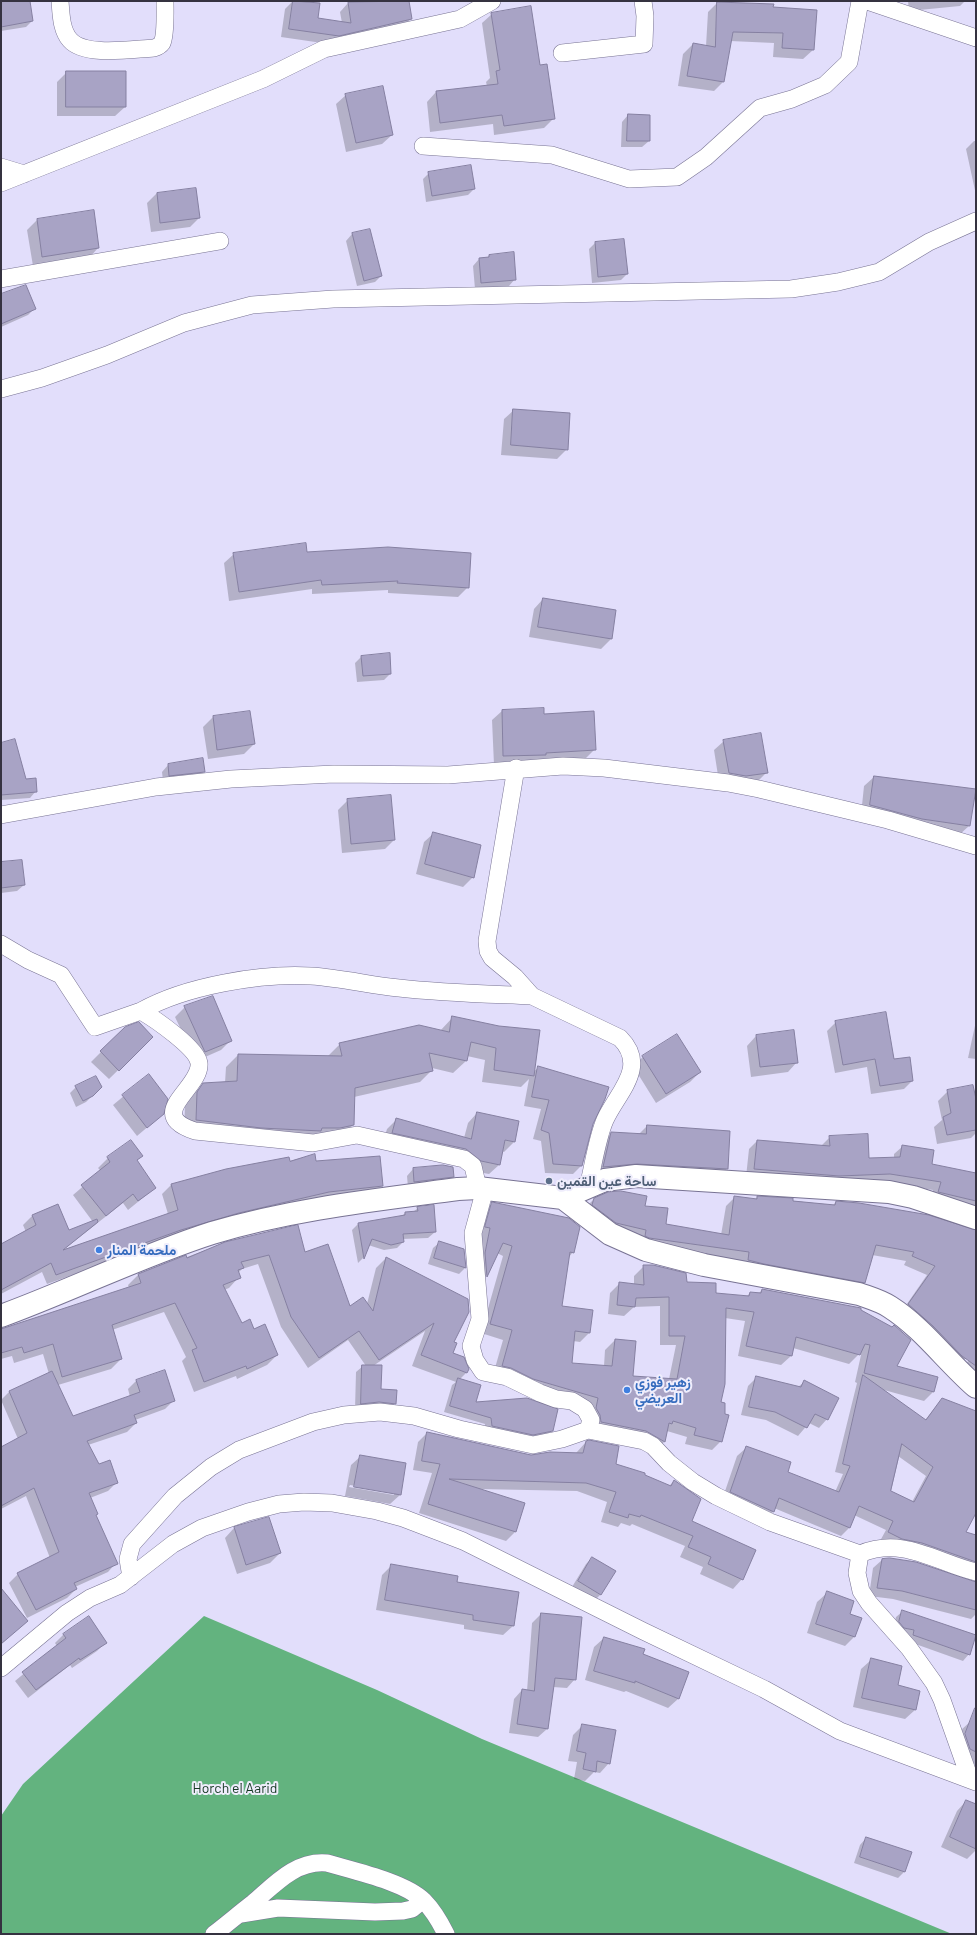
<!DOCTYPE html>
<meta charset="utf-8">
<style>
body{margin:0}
#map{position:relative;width:977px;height:1935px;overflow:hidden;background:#e2defb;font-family:Barlow,sans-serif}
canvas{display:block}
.frame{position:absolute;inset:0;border:2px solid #353240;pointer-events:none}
</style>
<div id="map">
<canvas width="977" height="1935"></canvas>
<div class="frame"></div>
</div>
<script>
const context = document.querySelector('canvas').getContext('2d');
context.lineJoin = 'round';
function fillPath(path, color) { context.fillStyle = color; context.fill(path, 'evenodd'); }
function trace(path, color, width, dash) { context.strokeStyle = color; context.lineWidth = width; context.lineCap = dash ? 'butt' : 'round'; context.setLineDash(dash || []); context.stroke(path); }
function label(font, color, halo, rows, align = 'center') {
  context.font = font + ' Barlow,Vazirmatn,sans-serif'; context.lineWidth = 4; context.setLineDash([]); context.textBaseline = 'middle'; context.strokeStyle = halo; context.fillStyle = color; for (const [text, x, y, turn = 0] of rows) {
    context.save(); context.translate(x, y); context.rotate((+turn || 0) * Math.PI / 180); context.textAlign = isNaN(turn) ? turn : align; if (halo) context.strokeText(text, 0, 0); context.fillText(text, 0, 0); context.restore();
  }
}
const forest = new Path2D(`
 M204 1616 377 1690 482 1739 952 1934H1V1816L23 1784Z`);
const shadow = new Path2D(`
 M1 1H29L32 21 26 27 1 31Z
 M293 1 319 4 317 19 342 23 340 12 348 3 363 1H408L411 19 402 27 329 44 281 37 285 9Z
 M908 1H965L960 6 909 11Z
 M717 3 772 8 813 50 803 59 773 57 774 43 730 41 723 82 714 91 678 86 683 54 693 44 706 46 708 12Z
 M492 14 554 118 544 128 494 135 493 124 430 132 427 102 436 92 487 86 486 82 490 78 482 23Z
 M67 72 125 107 115 116H57V82Z
 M346 95 392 135 382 144 346 152 336 104Z
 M628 115 649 116V141L642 147H621L622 122Z
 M974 141H976V195L966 149Z
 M429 173 474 189 468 195 426 202 423 179Z
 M196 189 199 218 190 227 151 232 147 203 157 193Z
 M93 212 98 248 89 258 33 266 27 230 37 220Z
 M352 234 381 276 375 282 357 286 346 241Z
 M595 243 627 274 621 280 592 283 589 249Z
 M489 256 515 279 509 286 475 289 473 266 479 259H486Z
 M1 296 35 308 28 315 1 327Z
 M514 410 567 449 557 459 501 455 504 419Z
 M306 553 468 587 458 597 388 593V590L312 594V589L229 601 224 563 234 554Z
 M543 599 615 611 611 639 601 649 529 637 534 609Z
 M362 656 390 674 384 680 357 682 355 663Z
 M543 709V715L595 749 585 759 494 765 492 720 502 711Z
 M249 712 254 744 244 754 208 759 203 727 213 717Z
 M724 741 767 772 757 782H719L714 750Z
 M1 744 25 780 36 791 30 798 1 800Z
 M202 759 204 771 198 778 163 781 162 772 168 765Z
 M874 777 969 826 959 835 861 815 864 786Z
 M348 800 394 840 385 849 342 853 338 810Z
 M434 833 473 877 463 887 416 874 424 842Z
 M1 863 24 885 17 891 1 893Z
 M185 1007 231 1040 221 1050 196 1061 175 1017Z
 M453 1017 533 1072 538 1068 592 1124 581 1166 573 1174 545 1173 541 1141 533 1139 541 1109 524 1106 529 1079 521 1087 482 1082 485 1060 467 1056 466 1061 453 1073 432 1068V1070L420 1082 354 1097 353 1125 341 1137 184 1132 185 1105 191 1096 204 1084 225 1083 226 1067 238 1055 327 1057 340 1044 440 1031Z
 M976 1021V1059L968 1058Z
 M836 1022 893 1061 912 1081 904 1089 871 1094 867 1067 835 1073 827 1031Z
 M125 1028 152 1037 109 1079 91 1062Z
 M756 1036 797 1062 788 1072 751 1077 747 1046Z
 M643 1057 700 1072 690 1082 656 1103 633 1066Z
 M149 1075 163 1114 137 1136 113 1105Z
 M76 1087H101L86 1102 76 1107 70 1093Z
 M948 1091 976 1104V1133L971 1138 937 1144 934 1127 942 1120 938 1101Z
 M477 1113 518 1121 514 1142 504 1152 502 1151 499 1165 489 1174 472 1171 456 1159 383 1142 387 1129 396 1120 464 1138 468 1123Z
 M647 1126 727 1169 717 1178 594 1176 602 1142 612 1133 639 1134Z
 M830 1137 869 1159 894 1158V1154L903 1146 931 1165 976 1175V1211L931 1201 933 1190 881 1182 746 1177 749 1149 757 1141 821 1146Z
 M142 1156 136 1161 155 1188 128 1210 123 1203 63 1250 168 1214 162 1194 171 1185 289 1162H316L382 1186 372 1195 199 1230 47 1284 42 1272 1 1294V1245L26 1232 23 1225 32 1216 68 1231 93 1222 73 1195 101 1171 98 1168 108 1158Z
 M413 1169 453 1177 447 1183 408 1188 407 1176Z
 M735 1197 755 1200 757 1197 833 1205 836 1202 976 1231V1325L965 1359 957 1367 900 1314 927 1275 904 1265 906 1261 872 1255 864 1282 855 1291 640 1246 585 1208 594 1199 644 1206 665 1225 721 1235 726 1206Z
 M492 1203 573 1252 569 1257 561 1307 590 1332 580 1342 573 1341 570 1364 604 1366 605 1350 615 1340 632 1376 669 1379 676 1345H660V1306L634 1307 624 1316 608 1314 610 1293 620 1283 634 1285V1276L644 1266 715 1294 746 1297 750 1293 758 1294 762 1290 860 1309 895 1366 933 1392 924 1401 884 1390 925 1420 942 1399 976 1412V1511L964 1533 976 1536V1576L880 1541 886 1530 854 1515 850 1527 841 1536 774 1508 773 1512 765 1520 722 1500 737 1456 746 1448 786 1473 835 1492 843 1474 835 1472 857 1383 855 1382 861 1355 859 1354 849 1364 793 1348 791 1356 781 1365 738 1356 745 1321 725 1318 720 1403 721 1441 712 1450 685 1444 687 1437 667 1431 664 1442 655 1451 592 1432 589 1407 493 1375 503 1340 481 1333 503 1256 497 1253 486 1276 477 1285 483 1213ZM898 1456 926 1476 912 1502 890 1491Z
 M418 1208 435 1232 428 1238 402 1239 403 1242 397 1248 384 1250 368 1245 363 1258 358 1263 352 1230 358 1224 402 1216 405 1213 413 1212Z
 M440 1242 463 1249 465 1268 459 1274 428 1264 433 1248Z
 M225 1243 304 1253 349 1308 367 1304 376 1268 386 1258 453 1342 452 1353 467 1372 460 1379 475 1403 552 1430 545 1437 526 1441 486 1432 485 1424 444 1412 452 1385 456 1382 412 1366 425 1331 373 1366 380 1390 395 1403 389 1410 355 1409 356 1372 363 1366H366L348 1340 308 1368 281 1327 258 1264 242 1269 238 1273 239 1277 229 1288 224 1290 241 1325 254 1331 277 1355 267 1365 237 1379 236 1376 194 1392 182 1361 186 1357 164 1312 112 1330 121 1359 111 1369 58 1385 72 1417 130 1397 128 1389 136 1381 174 1400 165 1409 135 1420 136 1423 127 1432 88 1445 98 1466 117 1482 108 1491 90 1498 95 1516 116 1563 108 1572 75 1587 76 1589 67 1598 27 1618 9 1583 18 1574 50 1558 26 1496 1 1509V1448L18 1439 1 1400 9 1392 49 1374 43 1354 14 1363 12 1356 1 1359V1330L129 1288 128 1285 138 1275Z
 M976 1351V1381L961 1370Z
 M756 1378 798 1387 804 1382 827 1419 819 1428 809 1423 798 1436 766 1420 741 1415 748 1386Z
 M427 1433 531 1456 576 1453 586 1442 615 1464 669 1486 674 1481 691 1522 742 1579 733 1589 700 1574 703 1567 680 1557 685 1546 632 1524 630 1526 621 1523 618 1527 601 1522 607 1502 577 1491 478 1489 524 1504 515 1532 506 1541 419 1513 432 1473 413 1470 418 1442Z
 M361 1456 400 1495 390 1504 345 1496 351 1465ZM350 1485 394 1493V1495L349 1487Z
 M234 1528 280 1553 270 1563 237 1574 225 1538Z
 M592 1558 614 1572 600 1595 594 1601 572 1587 586 1564Z
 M882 1560 976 1582V1614L971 1619 893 1599 869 1596 873 1568Z
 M392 1565 456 1583 518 1592 513 1626 503 1635 464 1629V1625L376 1610 382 1575Z
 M1 1590 27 1621 1 1644Z
 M827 1593 849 1615 855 1636 845 1646 807 1633 817 1602Z
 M903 1611 969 1654 963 1661 907 1641 893 1629 896 1617Z
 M541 1614 575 1679 567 1688 553 1687 547 1729 538 1737 509 1733 514 1699 522 1690 527 1691 532 1623Z
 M89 1618 105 1643 97 1651 72 1668 70 1665 28 1698 15 1681 57 1646 55 1643 63 1635Z
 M604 1638 688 1673 678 1699 668 1708 626 1691 624 1692 585 1680 594 1647Z
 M871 1660 896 1686 919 1691 915 1710 905 1719 853 1707 861 1669Z
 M971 1721 976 1723V1765L961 1759V1730Z
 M582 1726 609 1763 600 1773 594 1772 585 1781 574 1779 577 1762 568 1761 573 1735Z
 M966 1801 976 1805V1850L967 1859 941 1847 957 1811Z
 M866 1838 905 1871 898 1878 854 1863 860 1845Z`);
const building = new Path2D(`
 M1 1H30L33 21 1 27Z
 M293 1 320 3 318 18 351 23 348 2 409 1 412 19 339 36 289 29Z
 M717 2 774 4 773 7 817 10 814 50 782 48 783 33 733 32 724 82 687 76 693 43 715 47Z
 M531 6 540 65 547 64 555 119 504 126 502 115 440 123 436 91 498 84 496 71 500 70 491 13Z
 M66 71H126V107H66Z
 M383 86 393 135 356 143 345 94Z
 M628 114 650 115V141H627Z
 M471 165 475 189 432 196 428 172Z
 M196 188 200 218 160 223 157 193Z
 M94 210 99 248 42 257 37 219Z
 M370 229 382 276 364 281 352 233Z
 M624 239 628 274 598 277 595 242Z
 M514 252 516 280 481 283 479 258 489 257V255Z
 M26 285 36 309 1 324V294Z
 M513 409 570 413 568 450 511 445Z
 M306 543 307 552 388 547 471 553 469 588 397 583 398 581 322 585 321 580 239 592 233 553Z
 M543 598 616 610 612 639 538 627Z
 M390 653 391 674 363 676 361 656Z
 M544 708V714L594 711 596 750 546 753V755L503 756 502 710Z
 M250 711 255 744 217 750 213 716Z
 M761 733 768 773 746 776 729 773 723 740Z
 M15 739 26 779 36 778 37 792 1 795V743Z
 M203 758 205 772 169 776 168 764Z
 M874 776 976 789 970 826 922 819 870 805Z
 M391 795 395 840 351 844 347 799Z
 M433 832 481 845 474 878 425 864Z
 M22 860 25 885 1 888V862Z
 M213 996 232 1041 205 1052 184 1006Z
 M886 1012 894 1059 910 1057 913 1081 880 1086 875 1059 843 1065 835 1021Z
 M452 1016 499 1026 540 1030 534 1076 494 1070 496 1048 471 1042 467 1061 429 1053 433 1071 355 1088 354 1125 340 1128H322L321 1131 261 1128 196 1120 197 1092 203 1083 237 1081 238 1054 342 1056 339 1043 419 1025 449 1032Z
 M139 1022 153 1037 119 1071 100 1051 125 1027Z
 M794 1030 798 1063 760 1067 756 1035Z
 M677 1034 701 1072 666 1094 642 1056Z
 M538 1066 609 1087 605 1099 593 1124 582 1166 553 1164 549 1133 541 1130 549 1100 532 1097Z
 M149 1074 168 1099 164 1114 147 1128 122 1095Z
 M96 1076 102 1087 93 1096 83 1101 75 1086Z
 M973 1085 976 1099V1130L947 1135 943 1117 951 1113 947 1090Z
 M477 1112 519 1121 515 1142 505 1140 500 1165 481 1161 466 1149 392 1133 396 1118 471 1139Z
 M647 1125 730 1131 728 1169 637 1164 603 1167 611 1132 646 1134Z
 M868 1134 869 1158 900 1157 902 1145 934 1150 932 1164 976 1173V1201L938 1192 941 1182 890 1174 839 1176 754 1169 757 1140 830 1146 829 1136Z
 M131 1140 143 1156 137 1160 156 1188 138 1201 133 1194 106 1216 81 1185 110 1162 107 1157Z
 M315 1154 316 1161 380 1156 383 1186 329 1192 239 1213 181 1230 56 1275 51 1263 1 1290V1244L36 1225 32 1215 58 1204 69 1230 97 1219 98 1222 63 1250 178 1210 171 1184 226 1169 289 1157 290 1161Z
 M443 1165 453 1167 454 1177 414 1182 413 1168Z
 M621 1191 647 1196 645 1206 668 1208 666 1224 729 1235 734 1196 757 1199V1196L793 1198V1201L835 1205 836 1201 859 1203 929 1215 976 1230V1366L962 1356 933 1326 908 1304 935 1266 912 1256 914 1252 876 1245 865 1283 764 1264 748 1260 749 1252 649 1238 645 1236 646 1230 616 1223 592 1205 594 1198 608 1192Z
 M492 1202 569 1218 580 1227 574 1253 570 1252 562 1306 593 1310 590 1333 575 1331 572 1363 612 1366 615 1339 636 1341 633 1376 677 1379 685 1336H669V1297L636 1298 635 1307 617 1305 619 1282 644 1285 643 1265H653L686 1273 687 1282 716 1283V1293L749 1296 750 1292 761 1293 762 1289 861 1308V1310L892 1327 894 1325 911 1340 897 1366 938 1377 934 1392 864 1373 870 1345 865 1344 860 1355 796 1337 792 1356 746 1346 754 1312 726 1308 725 1384 721 1402 725 1403V1414L729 1415 722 1442 694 1435 696 1428 673 1421 672 1424 669 1423 665 1442 646 1431 601 1422 600 1415 596 1408 598 1398 533 1379 511 1368 502 1366 512 1330 490 1324 512 1246 503 1243 487 1277 485 1253 490 1228 485 1227Z
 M434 1205 436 1232 403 1234 404 1242 391 1245 372 1239 364 1259 358 1223 405 1215V1212L418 1211 417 1207Z
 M298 1225 305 1252 328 1244 350 1306 363 1297 373 1311 386 1257 468 1299 469 1312 454 1342 457 1343 453 1353 464 1357 469 1369 467 1373 421 1355 434 1323 379 1360 359 1331 319 1358 291 1317 269 1255 241 1262 244 1268 238 1270 241 1278 223 1285 242 1323 250 1319 254 1329 265 1324 278 1355 247 1369 246 1366 204 1382 192 1350 197 1348 175 1303 112 1325 122 1359 62 1377 53 1344 24 1353 22 1347 1 1353V1329L141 1283 138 1274 186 1255 187 1258 225 1242Z
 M439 1241 464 1249 466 1268 434 1258Z
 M362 1365H382L381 1389 397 1390 396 1404 379 1402 361 1404Z
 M165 1370 175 1401 134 1415 137 1423 87 1441 99 1464 110 1460 118 1483 89 1493 98 1514 96 1515 118 1564 74 1583 77 1589 36 1610 17 1573 59 1552 34 1488 1 1506V1447L27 1433 9 1391 52 1371 73 1416 140 1392 136 1380Z
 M863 1375 926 1420 942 1398 976 1411V1513L966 1532 976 1535V1562L922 1543 902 1539 888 1532 893 1521 859 1506 850 1528 779 1498 774 1512 730 1492 746 1446 791 1462 788 1472 839 1492 850 1466 843 1464ZM902 1444 933 1467 914 1502 891 1491Z
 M756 1376 801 1387 804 1380 839 1398 828 1420 815 1414 807 1428 775 1412 749 1407Z
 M458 1378 481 1385 476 1402 527 1398 558 1409 553 1431 533 1435 492 1426 491 1418 450 1406Z
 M427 1432 531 1455 550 1452 583 1453 586 1441 589 1440 619 1446 616 1464 645 1473V1475L671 1486 674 1480 701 1499 692 1521 756 1550 743 1580 708 1564 711 1557 688 1547 693 1536 641 1515 640 1517 629 1514 628 1518 609 1512 616 1492 586 1483 449 1479 525 1503 516 1532 428 1504 440 1464 422 1461Z
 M360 1455 406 1463 401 1495 354 1487Z
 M269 1517 281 1553 246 1565 234 1527Z
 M592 1557 616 1571 601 1595 578 1581Z
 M890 1558 916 1562 976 1582V1610L902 1591 877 1588 882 1559Z
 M391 1564 458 1576 457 1582 519 1592 514 1626 473 1620V1615L385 1600Z
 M1 1588 28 1621 1 1644Z
 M827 1591 854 1601 850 1614 862 1618 855 1637 816 1624Z
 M902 1610 976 1635 970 1655 913 1635 914 1630 904 1628 899 1622Z
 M541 1613 582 1617 576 1680 555 1678 548 1729 517 1724 522 1689 534 1691Z
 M89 1616 107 1643 80 1660 79 1658 36 1690 22 1672 66 1638 63 1634Z
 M604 1637 645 1649 643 1654 689 1672 679 1699 635 1681V1683L594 1671Z
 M871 1658 902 1666 898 1685 920 1691 916 1710 862 1698Z
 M975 1708H976V1752L970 1749 965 1734Z
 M582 1724 616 1730 610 1764 597 1761 596 1772 583 1769 586 1753 577 1751Z
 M966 1800 976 1804V1849L950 1837Z
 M866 1837 912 1852 905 1872 860 1857Z`);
const minor = new Path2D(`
 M60 1C61 13 61 30 70 40 85 57 132 49 154 48 157 47 160 46 162 43 166 35 165 11 165 1
 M867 1 976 38
 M562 53 644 44 645 16 643 1
 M423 146 552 155 629 179 677 177 706 157 760 108 792 99 825 85 849 62 860 1
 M1 167 24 174
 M1 183 263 79 324 49 460 19 492 1
 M1 279 220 241
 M1 389 42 378 107 355 184 323 252 305 333 299 791 289 838 282 879 272 929 242 976 221
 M516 768 487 941 488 951 492 958 515 977 532 996 620 1038C649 1067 617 1093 605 1120 597 1138 593 1167 588 1187
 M1 815 156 787 231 779 334 774 448 775 563 766 604 768 728 783 759 789 888 820 976 846
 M1 944 28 960 61 975 95 1027 141 1011C155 1019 197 1048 199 1063 202 1088 143 1114 195 1131L313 1143 357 1135 464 1159 473 1166 478 1188
 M141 1011C185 986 261 973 311 976 341 978 370 985 399 988 443 993 488 994 532 996
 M485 1189 473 1233 480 1319 471 1346 475 1360 483 1372 507 1377 540 1393 556 1399 572 1401 585 1409 591 1420 588 1430 644 1441 653 1446 669 1463 693 1482 716 1496 770 1522 860 1554
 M131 1577 128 1559 132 1544 175 1496 211 1467 239 1450 313 1422 344 1415 380 1412 414 1416 459 1429 533 1445 562 1439 588 1430
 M1 1668 67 1613 90 1598 120 1585 173 1544 202 1528 248 1512 279 1504 304 1502 332 1503 377 1511 403 1518 463 1541 643 1631 764 1689 840 1731 976 1782
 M970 1779 942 1700 934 1683 909 1648 869 1603 861 1591 857 1573 860 1554C903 1536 935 1562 976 1572
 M241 1914 278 1908 375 1912 403 1911 412 1909 423 1900
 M214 1934C227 1924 240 1913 253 1903 275 1884 296 1860 327 1863 354 1871 405 1882 424 1901 434 1911 440 1922 446 1934`);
const tertiary = new Path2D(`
 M563 1198 605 1180 636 1176 889 1192 913 1197 976 1218
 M1 1316C72 1290 140 1256 212 1233 292 1209 376 1200 458 1189L478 1188 563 1198 610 1234 646 1250 704 1265 859 1294C870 1298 881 1301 890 1307 923 1328 947 1362 976 1387`);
const markers = [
 [549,1181,4,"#5c6f8a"],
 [99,1250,4,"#3f7fe0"],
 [627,1390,4,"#3f7fe0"]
];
const serviceNames = [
 ["ساحة عين القمين",557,1181]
];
const shopNames = [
 ["ملحمة المنار",107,1250],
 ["زهير فوزي",635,1382],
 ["العريضي",635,1398]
];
const parkNames = [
 ["Horch el Aarid",235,1788]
];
fillPath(forest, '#63b37f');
fillPath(shadow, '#0003');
fillPath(building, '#a8a3c5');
trace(building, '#8580a1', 1);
trace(minor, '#787393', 18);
trace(tertiary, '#787393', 24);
trace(minor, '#fff', 17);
trace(tertiary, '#fff', 22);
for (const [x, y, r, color] of markers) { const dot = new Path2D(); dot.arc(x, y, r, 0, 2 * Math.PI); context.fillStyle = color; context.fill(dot); trace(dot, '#efedfc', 1.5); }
label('bold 14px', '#4e5e75', '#efedfc', serviceNames, 'left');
label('bold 14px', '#366cbe', '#efedfc', shopNames, 'left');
label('14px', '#163924', '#efedfc', parkNames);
</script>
